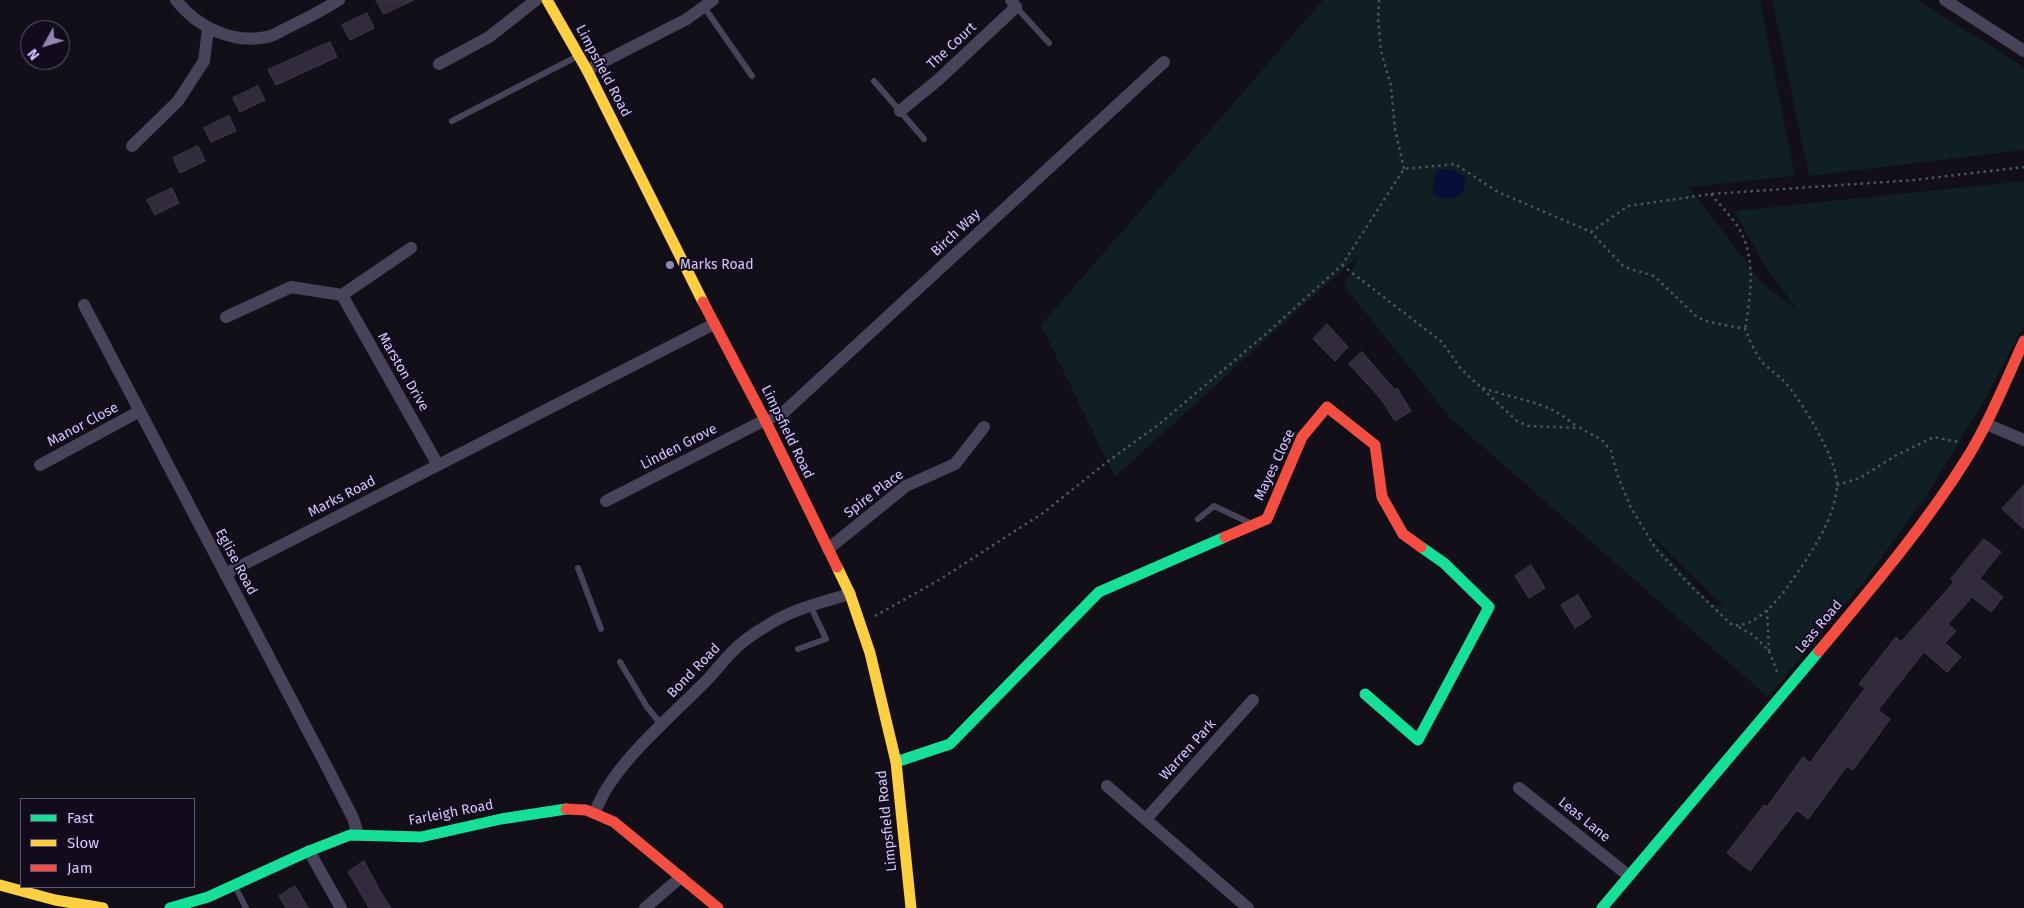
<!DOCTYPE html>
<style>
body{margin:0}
#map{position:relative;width:2024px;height:908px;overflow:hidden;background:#120f18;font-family:"Fira Sans",sans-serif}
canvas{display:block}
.legend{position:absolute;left:20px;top:798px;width:175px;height:90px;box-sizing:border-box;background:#110b1c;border:1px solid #615677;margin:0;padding:6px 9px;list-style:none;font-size:15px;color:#d8c6ff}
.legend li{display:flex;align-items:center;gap:10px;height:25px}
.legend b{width:25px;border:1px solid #615677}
.north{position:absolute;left:20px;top:20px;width:50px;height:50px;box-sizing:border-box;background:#110b1c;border:1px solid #615677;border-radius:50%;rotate:231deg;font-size:14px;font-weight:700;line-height:20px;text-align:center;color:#d8c6ff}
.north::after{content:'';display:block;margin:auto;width:18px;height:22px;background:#9386ae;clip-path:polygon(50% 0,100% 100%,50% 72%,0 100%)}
</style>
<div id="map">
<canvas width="2024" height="908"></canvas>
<ul class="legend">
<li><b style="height:6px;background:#16e098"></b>Fast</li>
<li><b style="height:6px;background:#ffcf43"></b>Slow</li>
<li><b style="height:6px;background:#f24e42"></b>Jam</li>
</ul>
<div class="north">N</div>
</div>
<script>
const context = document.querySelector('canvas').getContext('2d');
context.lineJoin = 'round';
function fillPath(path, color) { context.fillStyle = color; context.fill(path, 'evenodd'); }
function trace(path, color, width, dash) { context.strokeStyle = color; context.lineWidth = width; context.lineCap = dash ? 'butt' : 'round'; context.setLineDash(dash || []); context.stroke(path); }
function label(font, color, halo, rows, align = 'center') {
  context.font = font + ' "Fira Sans",sans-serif'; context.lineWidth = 4; context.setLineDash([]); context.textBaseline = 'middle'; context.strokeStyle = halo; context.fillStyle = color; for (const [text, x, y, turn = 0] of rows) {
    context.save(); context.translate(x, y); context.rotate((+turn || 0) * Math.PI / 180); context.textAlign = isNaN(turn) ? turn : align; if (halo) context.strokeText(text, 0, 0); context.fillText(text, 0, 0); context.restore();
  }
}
const green = new Path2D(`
 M1323 0H1760L1795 176 1689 187 1763 284 1798 311 1766 268 1734 211 2024 181V325L1988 394 1931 489 1863 583 1768 697 1450 418 1344 286 1359 255 1115 477 1041 325ZM1640 525 1724 607 1711 604Z
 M1772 0H1917L1924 4 2024 67V150L1809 176Z`);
const water = new Path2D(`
 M1437 169 1452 170 1465 177 1464 192C1452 199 1446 201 1433 194L1434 180Z`);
const building = new Path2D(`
 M376 0H414L384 14Z
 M367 13 374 28 350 40 342 25Z
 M330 42 337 57 276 85 268 70Z
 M258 86 265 100 240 112 233 98Z
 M229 116 236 131 211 142 204 128Z
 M198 146 205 161 180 173 173 158Z
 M172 188 179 203 155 215 147 200Z
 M1327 324 1348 347 1335 361 1313 339Z
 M1362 352 1395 390 1397 388 1411 411 1395 421 1381 399 1349 364Z
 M2024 485V529L2002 509Z
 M1984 539 2001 552 1980 578 2003 597 1991 612 1972 597 1948 624 1956 631 1945 643 1961 657 1947 672 1924 652 1878 710 1890 719 1853 770 1847 766 1808 819 1797 810 1750 871 1727 853 1764 805 1767 807 1803 757 1810 763 1865 688 1859 684 1896 637 1901 642 1954 582 1951 579Z
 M1531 565 1545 588 1529 598 1515 576Z
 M1578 595 1591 617 1575 628 1561 605Z
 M364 861 380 891 391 908H369L360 892 348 872Z
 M295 886 308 908H286L279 896Z`);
const path = new Path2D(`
 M1379 0 1378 18 1381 51 1391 86 1395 129 1404 169
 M1711 194C1719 204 1728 213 1736 224 1757 253 1751 296 1745 329
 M1342 265 1442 342 1461 369 1517 421 1528 426 1580 428 1602 440 1611 451 1617 474 1631 508 1656 549 1690 585 1732 625C1753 629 1777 602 1788 586 1808 558 1836 519 1837 484 1837 460 1804 405 1788 386 1781 377 1771 371 1763 363 1755 354 1750 340 1745 329L1709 322 1697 317 1654 276 1624 267 1591 232
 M1483 388C1506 396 1535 401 1555 411 1563 416 1571 422 1578 427
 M1837 485 1860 478 1895 456 1934 437 1958 442
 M1767 610 1769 651
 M875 616 939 580 1043 513 1107 462 1158 425 1266 334 1342 265 1404 169 1455 164 1498 192 1591 232 1628 206 1711 194 1914 180 2024 167
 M1739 627 1753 635 1769 651 1778 674`);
const lane = new Path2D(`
 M704 7 752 76
 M1016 7 1049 43
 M874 81 924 139
 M452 121 576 57
 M1198 519 1214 506 1248 522
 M578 568 601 629
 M798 649 826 639 810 605
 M620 662 647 707 661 724
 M235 886 246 908`);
const street = new Path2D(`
 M176 0C197 27 232 44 267 37 273 36 279 32 285 29 304 20 321 11 339 0
 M1945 0 2024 51
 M439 64 489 37 536 0
 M587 70 687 19 713 0
 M900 111 938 80 1016 7 1011 0
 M132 146 178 101 204 61 208 29
 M342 295 411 248
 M84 305 329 771 353 818 358 834
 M226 317 291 287 342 295 438 465
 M1986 424 2024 440
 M40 465 140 411
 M606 501 765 420 783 413 1164 62
 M828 549 906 486 955 464 984 427
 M225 574 714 324
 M1107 786 1248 908
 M1519 788 1629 876
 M595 813C609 769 668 719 701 686 716 672 727 654 743 642 751 635 760 630 768 625 793 609 822 602 850 594
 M1146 819 1253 700
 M309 851 341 908
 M645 908 681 877`);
const fast = new Path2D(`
 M1365 694 1418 740 1489 607 1444 563 1421 547
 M896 762 950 744 1099 592 1225 537
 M170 908 208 897 309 851 350 835 421 837 501 819 566 809
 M1602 908 1819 651`);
const slow = new Path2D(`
 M547 0 587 70 703 302
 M837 567 850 594 870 653 896 762 911 908
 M0 885 55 900 103 908`);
const jam = new Path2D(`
 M703 302 765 420 837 567
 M1225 537 1267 519 1302 437 1327 407 1375 445 1382 497 1403 534 1421 547
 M1819 651C1871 589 1924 527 1967 458 1990 421 2006 380 2024 341
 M566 809 586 810 614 822 718 908`);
const markers = [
 [670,265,5,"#9386ae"]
];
const streetNames = [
 ["The Court",952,46,-43],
 ["Limpsfield Road",603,71,62],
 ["Birch Way",956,233,-43],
 ["Marston Drive",403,372,60],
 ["Manor Close",83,425,-28],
 ["Limpsfield Road",787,432,64],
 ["Linden Grove",679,447,-27],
 ["Mayes Close",1275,465,-65],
 ["Spire Place",874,494,-37],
 ["Marks Road",342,497,-27],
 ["Eglise Road",236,562,62],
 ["Leas Road",1819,627,-50],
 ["Bond Road",694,671,-46],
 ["Warren Park",1188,750,-48],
 ["Farleigh Road",451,813,-11],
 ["Leas Lane",1584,820,39],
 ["Limpsfield Road",887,821,-96]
];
const poiNames = [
 ["Marks Road",680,265]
];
fillPath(green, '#0f1f24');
fillPath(water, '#080f36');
fillPath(building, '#322b3c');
trace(building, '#40384e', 1);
trace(path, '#4c5667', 2.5, [2.5, 4]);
trace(lane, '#484359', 6);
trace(street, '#484359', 12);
trace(fast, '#16e098', 11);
trace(slow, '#ffcf43', 11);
trace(jam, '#f24e42', 11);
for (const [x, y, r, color] of markers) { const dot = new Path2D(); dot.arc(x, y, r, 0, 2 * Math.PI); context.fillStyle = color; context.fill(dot); trace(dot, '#110b1c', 2); }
label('14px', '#d8c6ff', '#110b1c', streetNames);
label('14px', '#d8c6ff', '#110b1c', poiNames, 'left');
</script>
